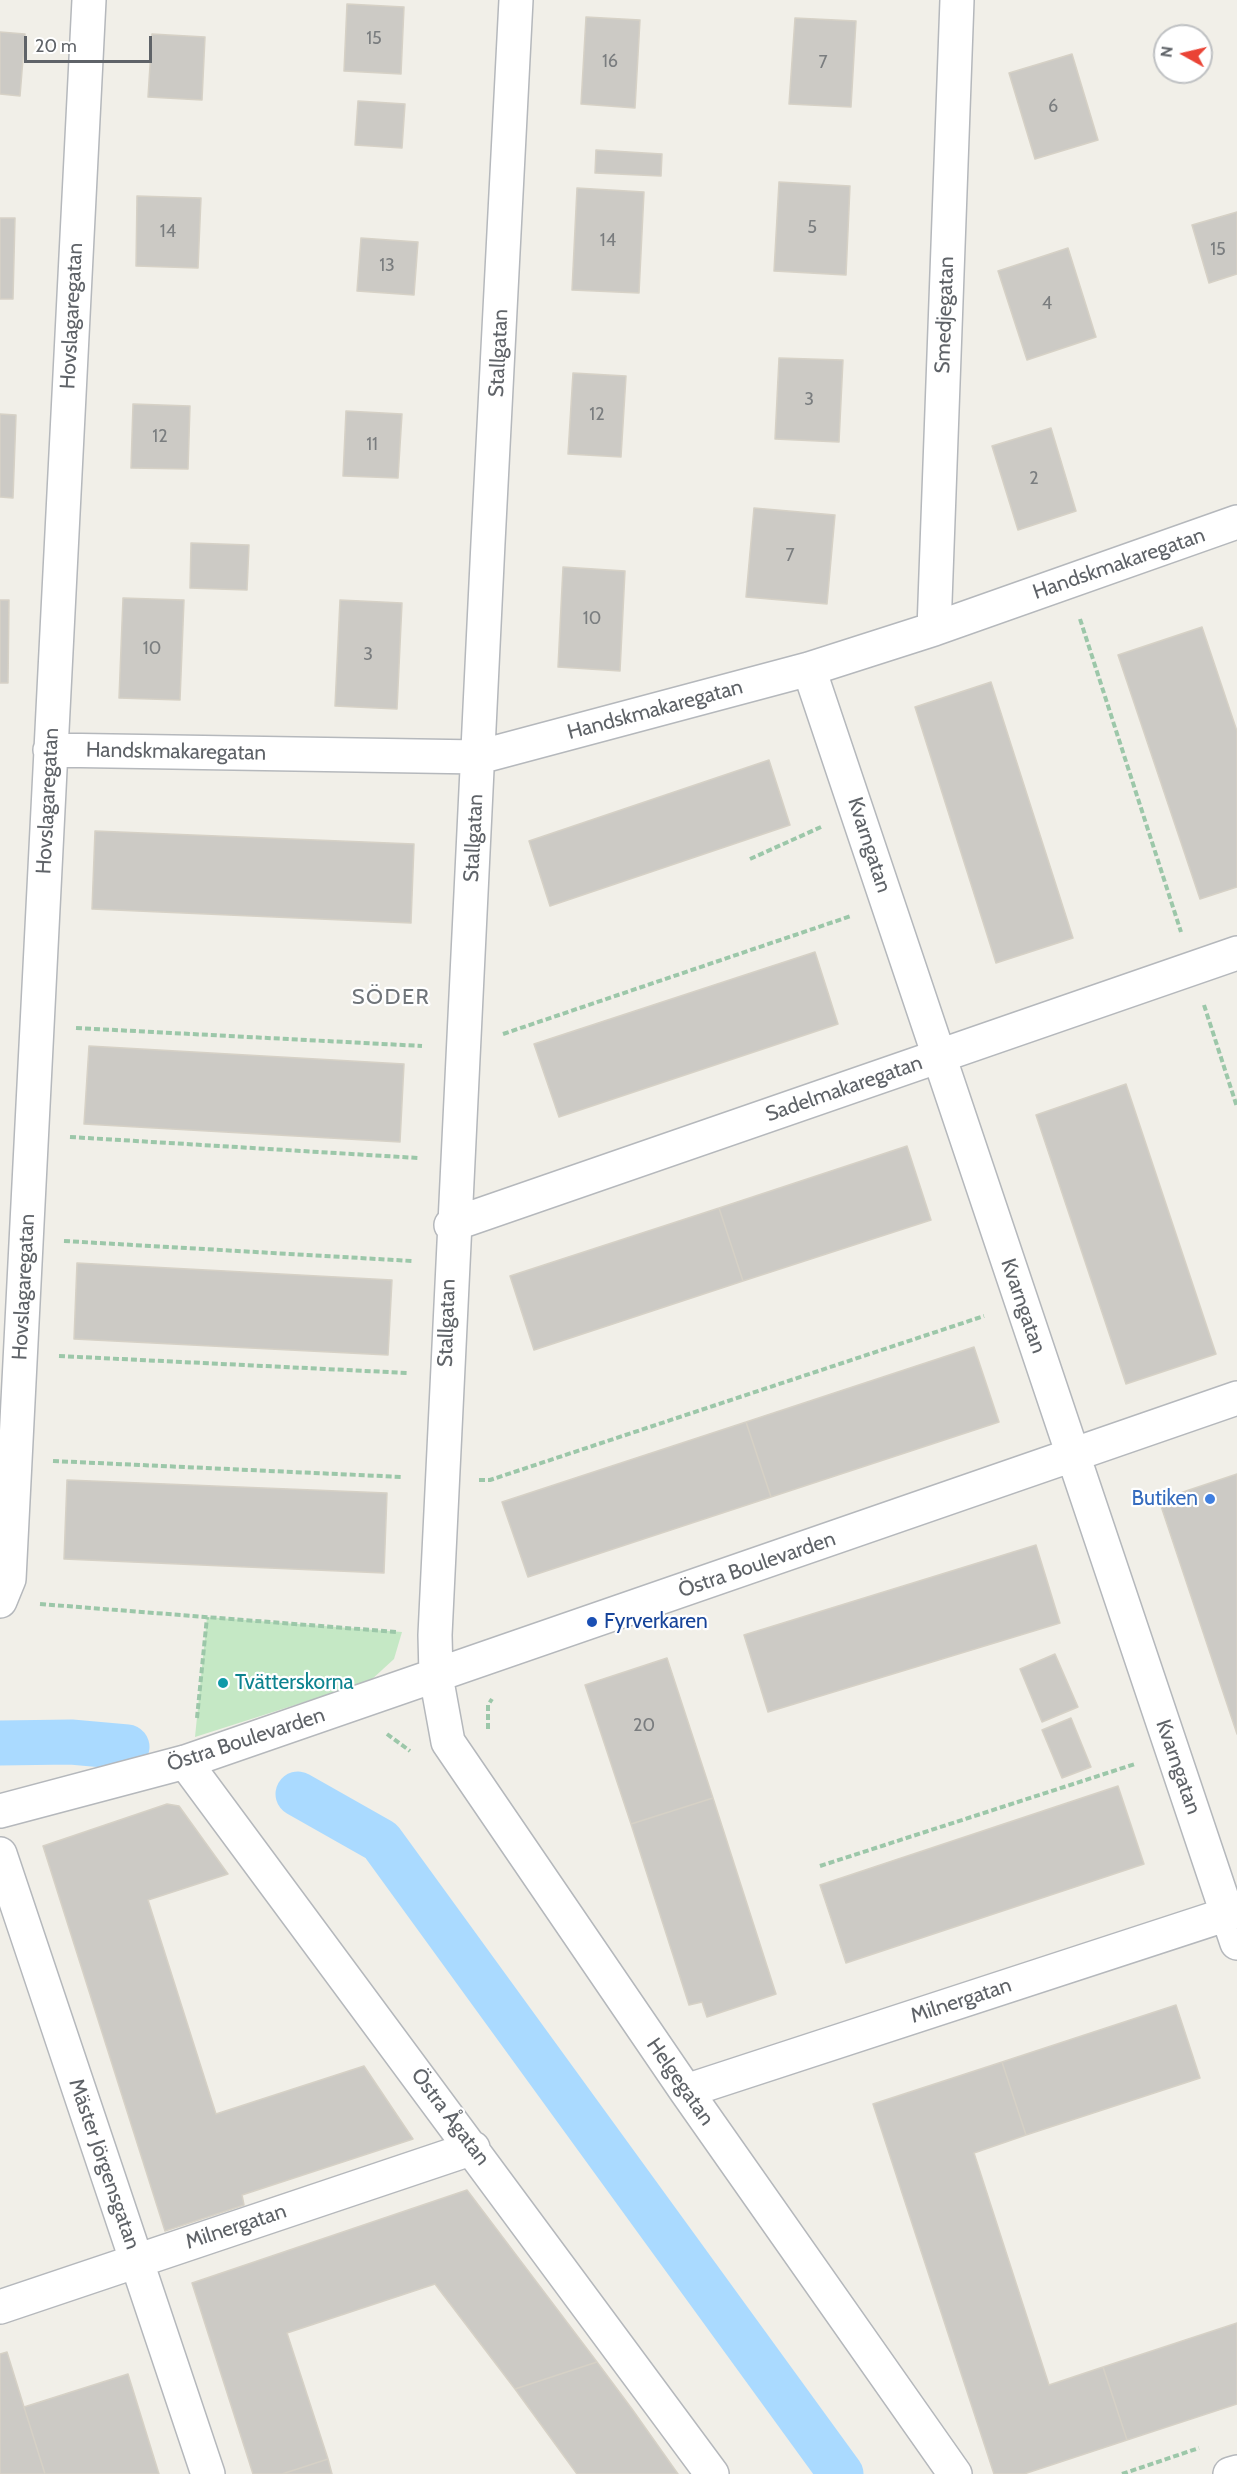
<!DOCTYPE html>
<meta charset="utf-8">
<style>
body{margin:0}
#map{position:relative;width:1237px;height:2474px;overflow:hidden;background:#f1efe8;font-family:Cabin,sans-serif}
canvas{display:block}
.north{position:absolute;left:1153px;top:24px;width:60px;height:60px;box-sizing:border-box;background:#fff;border:2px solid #bfc1c3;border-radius:50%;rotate:278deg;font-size:16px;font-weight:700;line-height:24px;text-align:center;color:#5f6368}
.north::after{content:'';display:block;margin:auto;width:21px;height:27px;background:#ea4335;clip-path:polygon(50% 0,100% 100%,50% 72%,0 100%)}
.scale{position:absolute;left:24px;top:36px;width:128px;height:27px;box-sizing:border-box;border:3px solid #5f6368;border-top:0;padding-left:8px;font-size:18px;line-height:21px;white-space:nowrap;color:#5f6368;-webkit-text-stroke:4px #fff;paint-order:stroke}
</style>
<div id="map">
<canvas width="1237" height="2474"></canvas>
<div class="north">N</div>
<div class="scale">20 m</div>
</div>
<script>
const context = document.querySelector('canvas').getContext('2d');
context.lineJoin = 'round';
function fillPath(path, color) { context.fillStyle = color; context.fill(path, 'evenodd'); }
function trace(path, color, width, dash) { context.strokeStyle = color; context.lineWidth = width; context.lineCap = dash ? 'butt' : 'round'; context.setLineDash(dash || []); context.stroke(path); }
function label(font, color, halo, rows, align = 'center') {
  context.font = font + ' Cabin,sans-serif'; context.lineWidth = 4.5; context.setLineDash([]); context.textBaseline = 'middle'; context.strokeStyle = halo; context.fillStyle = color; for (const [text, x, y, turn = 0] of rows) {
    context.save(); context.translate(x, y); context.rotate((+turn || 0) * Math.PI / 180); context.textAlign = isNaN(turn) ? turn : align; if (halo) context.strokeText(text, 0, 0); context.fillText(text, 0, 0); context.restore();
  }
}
const green = new Path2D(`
 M207 1617 402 1632 394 1659 370 1681 195 1737Z`);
const canal = new Path2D(`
 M0 1743 71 1742 127 1747
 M298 1794 381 1841 841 2474`);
const building = new Path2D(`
 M347 4 404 7 401 74 344 71Z
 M586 17 640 20 635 108 581 104Z
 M795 18 856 21 851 107 789 104Z
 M0 32 25 34 20 96 0 94Z
 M152 34 205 37 202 100 148 97Z
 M1072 54 1098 140 1035 159 1009 73Z
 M358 101 405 104 402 148 355 145Z
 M596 150 662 154 661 176 595 173Z
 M779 182 850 186 846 275 774 271Z
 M577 188 644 192 639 293 572 290Z
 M137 196 201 198 198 268 136 266Z
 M1237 212V274L1209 283 1192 225Z
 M0 218H15L13 299H0Z
 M361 238 418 242 414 295 357 291Z
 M1068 248 1096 337 1027 360 998 271Z
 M779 358 843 360 839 442 775 439Z
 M573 373 626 376 621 457 568 454Z
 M133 404 190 406 188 469 131 468Z
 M346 411 402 414 398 478 343 476Z
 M0 414 16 415 13 498 0 497Z
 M1051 428 1076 511 1018 530 992 446Z
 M754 508 835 515 827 604 746 597Z
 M191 543 249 545 247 590 190 588Z
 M563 567 625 571 620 671 558 667Z
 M123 598 184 600 180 700 119 698Z
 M0 600H9L8 683H0Z
 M340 600 402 603 397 709 335 706Z
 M1202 627 1237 731V887L1200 899 1118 655Z
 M991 682 1073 938 996 963 915 707Z
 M769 760 790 825 550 906 529 841Z
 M95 831 414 844 411 923 92 909Z
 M815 952 838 1024 559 1117 534 1044Z
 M89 1046 404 1064 400 1142 84 1124Z
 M1126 1084 1216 1354 1126 1384 1036 1115Z
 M907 1146 931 1220 743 1281 719 1208Z
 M719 1208 743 1281 534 1350 510 1276Z
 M77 1263 392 1280 388 1355 74 1339Z
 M974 1347 999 1422 771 1497 746 1422Z
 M746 1422 771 1497 528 1577 502 1502Z
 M1237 1474V1734L1159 1500Z
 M67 1480 387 1493 384 1573 64 1559Z
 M1036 1545 1060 1623 768 1712 744 1635Z
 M1055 1654 1078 1707 1042 1722 1020 1669Z
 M667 1658 713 1798 631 1824 585 1685Z
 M1071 1718 1091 1767 1062 1778 1042 1730Z
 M1118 1786 1144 1864 846 1963 820 1885Z
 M713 1798 776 1994 707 2017 702 2002 689 2005 631 1824Z
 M167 1804 179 1806 228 1874 148 1900 216 2114 364 2066 413 2139 242 2195 244 2205 165 2231 43 1846Z
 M1176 2005 1200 2078 1026 2135 1002 2062Z
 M1002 2062 1026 2135 974 2153 1049 2385 1103 2367 1127 2440 1024 2474H994L873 2104Z
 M467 2190 597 2362 515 2389 435 2284 287 2333 328 2459 282 2474H253L192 2283Z
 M1237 2323V2404L1127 2440 1103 2367Z
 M7 2352 24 2407 45 2474H0V2354Z
 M597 2362 632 2409 678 2474H577L515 2389Z
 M128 2374 159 2474H45L24 2407Z
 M328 2459 332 2474H282Z`);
const path = new Path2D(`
 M1080 619 1181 932
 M750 859 821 827
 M1204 1005 1237 1107
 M76 1028 422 1046
 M503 1034 851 916
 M70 1137 418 1158
 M64 1241 412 1261
 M59 1356 408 1373
 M53 1461 402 1477
 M479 1480H490L984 1316
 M40 1604 397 1632
 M197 1718 207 1617
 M488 1729V1705L492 1699
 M387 1734 410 1751
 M820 1866 1135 1764
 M1122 2474 1199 2448`);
const minor = new Path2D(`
 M516 0C489 545 457 1090 435 1635L436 1676 448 1742 686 2091 955 2474
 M934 629 957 0
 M809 669 1237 1943
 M50 750 479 757 809 669 934 629 1237 522
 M451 1225 1237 953
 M0 1601 9 1579 89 0
 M185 1762 712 2474
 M0 1811 185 1762 1237 1398
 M0 1854 208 2474
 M686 2091 1237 1911
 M0 2307 473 2148
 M1230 2474 1237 2472`);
const markers = [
 [1210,1499,6,"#3f7fe0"],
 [592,1622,6,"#1a4fb4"],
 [223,1683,6,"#0f9aa8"]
];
const numberNames = [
 ["15",374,39],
 ["16",610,62],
 ["7",823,63],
 ["6",1053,107],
 ["5",812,228],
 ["14",168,232],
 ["14",608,241],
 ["15",1218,250],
 ["13",387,266],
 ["4",1047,304],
 ["3",809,400],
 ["12",597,415],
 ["12",160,437],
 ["11",372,445],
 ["2",1034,479],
 ["7",790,556],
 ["10",592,619],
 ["10",152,649],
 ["3",368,655],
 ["20",644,1726]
];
const streetNames = [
 ["Smedjegatan",945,315,-88],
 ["Hovslagaregatan",72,316,-87],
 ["Stallgatan",499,353,-87],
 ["Handskmakaregatan",1119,564,-19],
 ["Handskmakaregatan",655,710,-15],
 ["Handskmakaregatan",176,752,1],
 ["Hovslagaregatan",48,801,-87],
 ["Stallgatan",474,838,-87],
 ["Kvarngatan",869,845,72],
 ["Sadelmakaregatan",844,1089,-19],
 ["Hovslagaregatan",24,1287,-87],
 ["Kvarngatan",1023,1306,71],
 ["Stallgatan",447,1323,-88],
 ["Östra Boulevarden",757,1565,-19],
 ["Östra Boulevarden",246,1740,-18],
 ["Kvarngatan",1178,1767,71],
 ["Milnergatan",961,2001,-18],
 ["Helgegatan",680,2082,55],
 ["Östra Ågatan",450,2117,53],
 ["Mäster Jörgensgatan",104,2164,71],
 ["Milnergatan",236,2227,-18]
];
const shopNames = [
 ["Butiken",1198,1499]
];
const transitNames = [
 ["Fyrverkaren",604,1622]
];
const cultureNames = [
 ["Tvätterskorna",235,1683]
];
const neighbourhoodNames = [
 ["SÖDER",391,998]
];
fillPath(green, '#c5e8c5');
trace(canal, '#aadaff', 45);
fillPath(building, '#cccac5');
trace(building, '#d6d1c6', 1.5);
trace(minor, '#b5b8bc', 36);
trace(path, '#9cc7a9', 4, [6, 3]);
trace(minor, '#fff', 33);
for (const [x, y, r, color] of markers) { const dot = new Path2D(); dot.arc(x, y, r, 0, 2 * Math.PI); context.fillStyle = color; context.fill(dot); trace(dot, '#fff', 2); }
label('18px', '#7a7d7f', null, numberNames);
label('21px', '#5f6368', '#fff', streetNames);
label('21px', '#366cbe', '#fff', shopNames, 'right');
label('21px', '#164399', '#fff', transitNames, 'left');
label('21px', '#0d838f', '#fff', cultureNames, 'left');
context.letterSpacing = '1.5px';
label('22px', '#70757a', '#fff', neighbourhoodNames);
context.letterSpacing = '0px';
</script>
